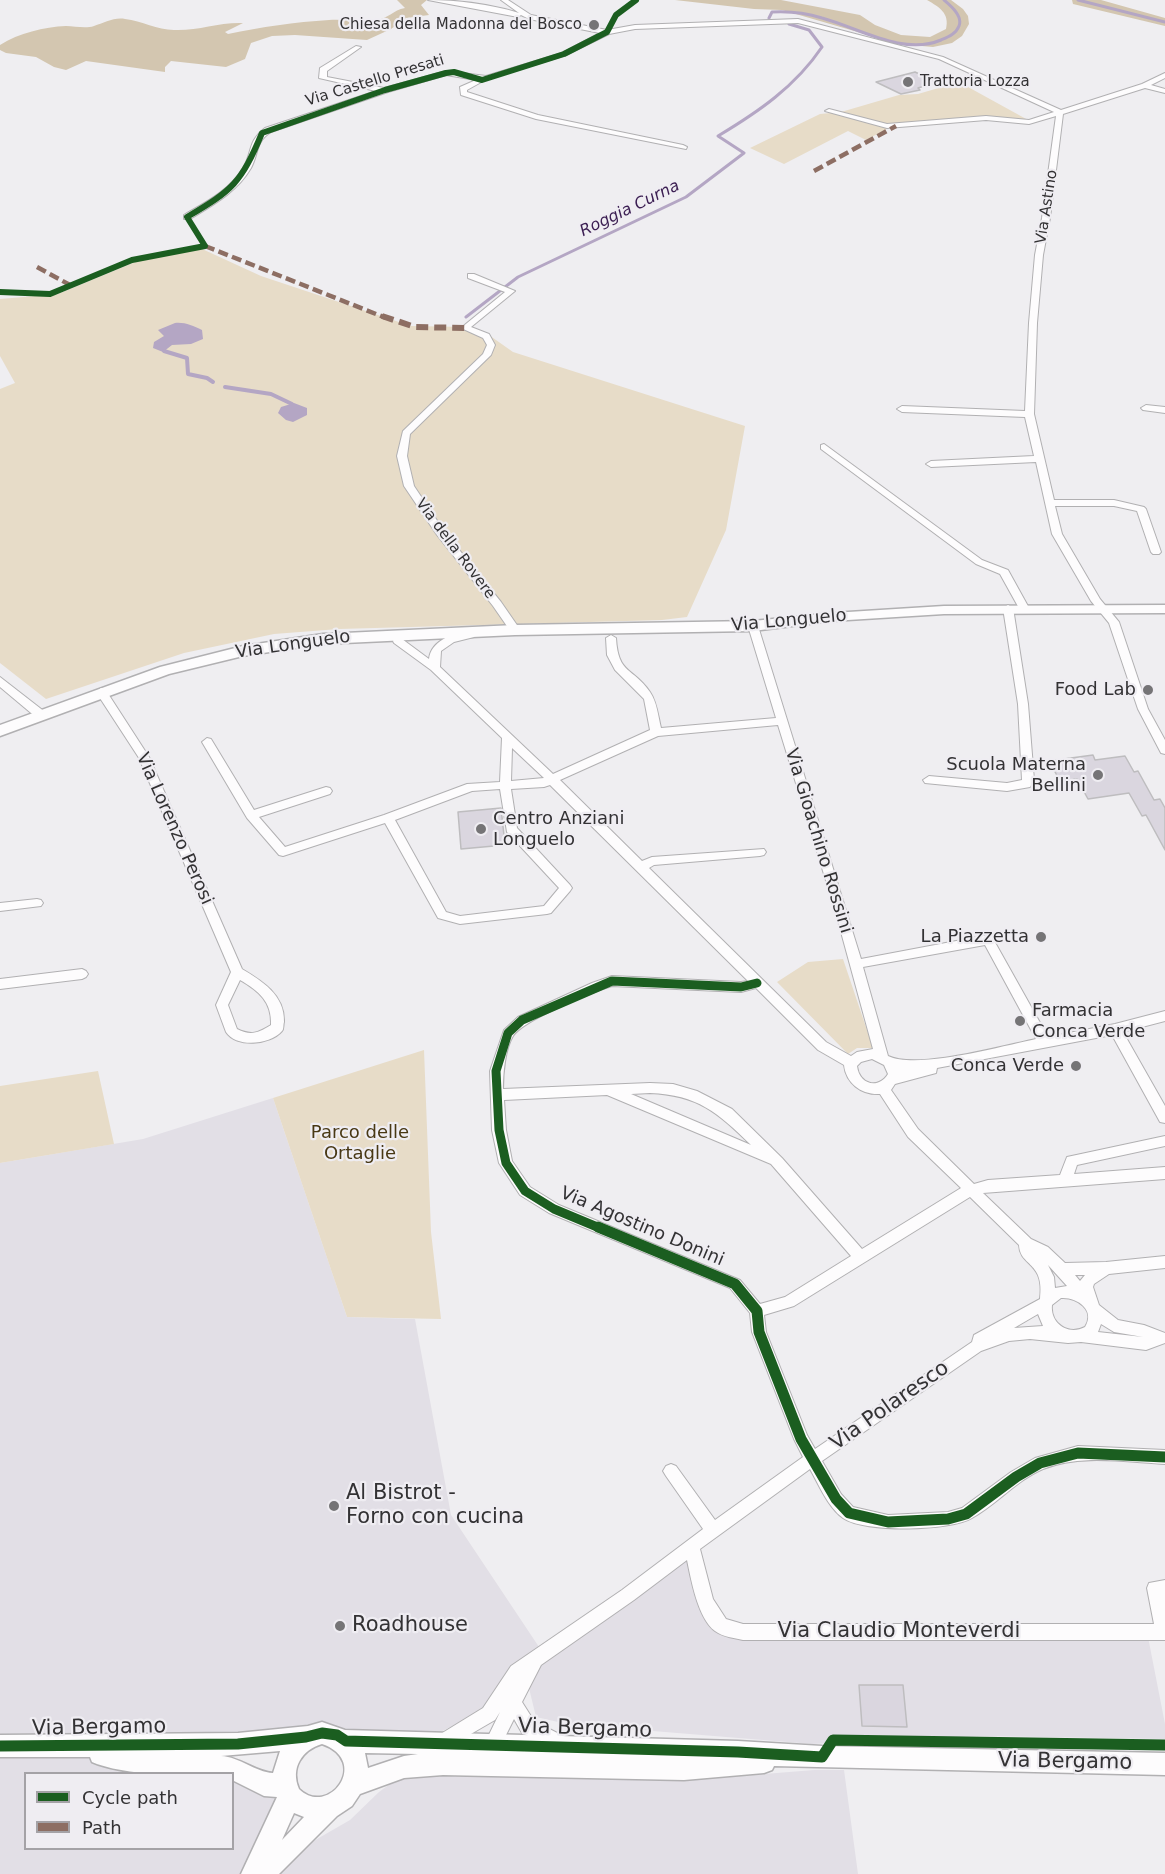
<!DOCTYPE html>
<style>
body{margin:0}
#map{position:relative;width:1165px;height:1874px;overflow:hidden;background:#efeef1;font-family:"DejaVu Sans",sans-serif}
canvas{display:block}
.legend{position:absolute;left:24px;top:1772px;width:210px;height:78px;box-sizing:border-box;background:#efedf2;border:2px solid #a4a2a6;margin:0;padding:8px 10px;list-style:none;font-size:18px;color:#333234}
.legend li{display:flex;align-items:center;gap:12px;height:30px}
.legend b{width:30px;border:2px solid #a4a2a6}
</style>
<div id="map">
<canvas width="1165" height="1874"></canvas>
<ul class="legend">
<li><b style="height:8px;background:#1b5e20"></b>Cycle path</li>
<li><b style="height:8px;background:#8d6e63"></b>Path</li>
</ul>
</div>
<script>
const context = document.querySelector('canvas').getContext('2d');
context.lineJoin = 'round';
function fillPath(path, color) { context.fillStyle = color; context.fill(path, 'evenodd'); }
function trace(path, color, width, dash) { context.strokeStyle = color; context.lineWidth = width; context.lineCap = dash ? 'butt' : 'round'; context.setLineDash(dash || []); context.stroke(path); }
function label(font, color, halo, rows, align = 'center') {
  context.font = font + ' "DejaVu Sans",sans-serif'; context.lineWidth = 4.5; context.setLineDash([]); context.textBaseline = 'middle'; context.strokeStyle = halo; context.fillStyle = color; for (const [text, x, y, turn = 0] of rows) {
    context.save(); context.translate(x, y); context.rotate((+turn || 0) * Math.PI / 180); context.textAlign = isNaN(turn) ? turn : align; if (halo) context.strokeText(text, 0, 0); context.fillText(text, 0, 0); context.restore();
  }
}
const built = new Path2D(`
 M273 1098 347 1317 415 1319 451 1515 539 1647 509 1668 481 1711 435 1735 353 1732 333 1725 238 1736 0 1739V1163L143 1139Z
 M686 1557 717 1632 1148 1637 1165 1724V1739L981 1736 812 1744 567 1724 536 1717 529 1688 537 1667Z
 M0 1751 58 1752 146 1767 231 1772 274 1794 278 1804 249 1874H0ZM26 1774H232V1848H26Z
 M814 1770H844L858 1874H271L298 1850 350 1820 379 1792 401 1776 727 1777Z`);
const green = new Path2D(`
 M959 82 1028 120 990 116 896 124 866 140 848 131 784 164 750 148 820 114 841 112 899 95 918 94Z
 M200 248 261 276 411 326 468 327 486 333 513 352 745 426 726 530 687 617 662 620 339 629 274 634 184 653 46 699 0 663V389L15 383 0 356V299L58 294 145 258Z
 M843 959 873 1048H857L848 1054 777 982 808 962Z
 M424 1050 431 1232 441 1319 347 1317 273 1098Z
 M98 1071 114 1144 0 1163V1086Z`);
const forest = new Path2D(`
 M397 0H427L421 5 429 15 406 18 391 29 367 40 295 35 272 36 251 43 245 59 226 67 171 61 165 67V72L86 61 66 70 54 67 36 57 6 53 0 50V45C19 33 44 27 66 26 75 26 85 29 94 26 104 23 114 17 125 19 142 21 157 30 174 30 198 31 219 22 243 23L225 32 228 34C261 27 295 22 329 20 345 19 361 22 376 20 388 19 393 10 405 8Z
 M675 0H781L860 15 875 25 901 35 930 37 946 29C950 13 939 7 927 0H951L963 9 968 16 969 24 962 36 952 43 933 47 899 44 782 10 754 9Z
 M1072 0H1101L1165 18V26L1073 4Z`);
const water = new Path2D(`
 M175 323C185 322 193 326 202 330L203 339 191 344 172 345 163 352 153 348 154 342 164 336 158 330Z
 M294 403 307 408V415L293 422 286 420 278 413 281 407Z`);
const streamFar1 = new Path2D(`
 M1078 0 1165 22
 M769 18 772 12C789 11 806 13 822 18 859 28 903 56 941 40 948 37 956 34 959 26 963 16 951 6 944 0
 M466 317 518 277 686 197 744 153 718 136C758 112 795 87 822 47L809 30 789 24`);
const stream = new Path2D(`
 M164 351 187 358 188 374 207 378 213 382
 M225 387 271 394 292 404`);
const building = new Path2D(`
 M915 72 937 82 918 88 920 90 901 94 876 82Z
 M1093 755 1095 760 1125 756 1134 772 1138 771 1154 800 1160 799 1165 808V850L1146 815 1142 816 1129 793 1088 799 1077 779 1060 781 1049 761Z
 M501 808 505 845 461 849 458 812Z
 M859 1685H903L907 1727 862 1726Z`);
const street = new Path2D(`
 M428 0C457 0 490 4 519 13L501 0H508L531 15 607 30 635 25 798 19 943 57 1061 110 1142 84 1165 73V78L1151 85 1165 89V93L1145 88 1063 114 1050 218 1043 255 1037 323 1034 414 1054 500H1114L1144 507 1146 509 1161 552 1159 554H1153L1151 552 1137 511 1114 506H1055L1062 534 1100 599 1119 622 1148 709 1165 740V754L1161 753 1138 709 1109 623 1091 601 1052 534 1036 462 931 467 926 464 931 461 1034 456 1025 417 902 412 897 409 902 406 1025 411 1029 323 1035 255 1042 218 1056 116 1029 124 986 120 887 128 825 111 829 109 887 124 986 116 1029 120 1054 112 939 59 798 23 635 29 609 34 566 55 485 80 467 90V92L538 115 683 145 687 147 686 149 536 119 461 95 460 87 476 80 446 75 388 92 271 132C255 142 259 153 251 168 237 192 213 205 190 219H184V215C206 202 229 191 243 168 253 152 247 142 265 128L376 91 319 78 320 68 356 46 361 47 327 71V77L384 88 446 71 486 76 562 53 600 33 529 19 521 15 518 17Z
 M468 274H474L515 291 471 327 489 334 495 345 491 355 410 434 407 456 414 486 444 531 501 602 519 628 520 630 519 632H511L493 606 437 535 404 486 397 456 403 431 483 354 487 345 483 338 461 328 505 292 468 278Z
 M1146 405 1165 407V413L1143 410 1141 408Z
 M824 444 982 560 1008 570 1029 608 1028 610H1020L1000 574 976 564 821 449V445Z
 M1008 605 1013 608 1028 704 1034 780 1030 787 1007 791 925 783 923 780 929 776 1007 783 1022 780 1018 704 1003 608Z
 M753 623 758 626 861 959 988 935 992 937 1048 1037 1115 1024 1165 1011V1021L1123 1032 1165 1106V1123L1160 1122 1112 1035 937 1068 936 1073 895 1084 891 1090 918 1129 974 1184 988 1180 1060 1175 1067 1157 1165 1136V1146L1077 1165 1074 1174 1165 1167V1179L983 1193 1031 1239 1048 1247 1065 1263 1106 1262 1165 1256V1268L1109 1274 1094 1284 1093 1287 1099 1305 1118 1320 1144 1325 1165 1333V1343L1146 1350 1081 1342 1068 1343 1030 1339 1009 1341 981 1351 822 1461 841 1494 853 1507 888 1515 948 1512 962 1508 1011 1472 1035 1458 1078 1446 1165 1450V1464C1125 1462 1081 1454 1043 1469 1017 1480 997 1504 972 1518 951 1531 864 1533 843 1518 828 1507 819 1485 810 1469L700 1549 713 1599 726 1619 743 1624H1154L1147 1588 1149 1583 1165 1580V1640H743C734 1638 723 1637 715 1631 698 1619 691 1579 687 1560L634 1600 541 1665 522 1702 534 1721 565 1737 567 1743 565 1749 559 1751 522 1733 514 1719 497 1753 491 1755 485 1753 483 1747 500 1712 495 1720 445 1749 439 1747 437 1741 439 1735 483 1708 511 1666 622 1590 703 1529 666 1476 663 1471 666 1466 671 1464 676 1466 715 1520 803 1457 794 1439 752 1332 750 1313 730 1288 549 1213 520 1195 499 1163 492 1130 490 1071 504 1030 518 1017 592 983 612 976 741 982 748 981 550 785 544 787 511 789 517 828 570 885 572 888 570 891 551 913 547 914 460 924 438 918 385 823 283 856 279 855 247 818 202 742 207 738 211 739 254 810 326 787 330 788 332 791 330 794 259 817 285 847 384 815 467 784 500 782 502 738 431 670 394 643 393 641 394 639H402L429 659C431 640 457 630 474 633L475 635 474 637 454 642 441 651 440 667 553 774 650 730 644 699 615 670 607 655 606 638 611 635 616 638C618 675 633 667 650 692 657 702 658 716 661 728L776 718 748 626ZM778 725 835 910 873 1049 857 1052 851 1056 826 1042 649 868 654 865 760 856 764 855 766 852 764 849 652 857 642 861 560 780 658 736ZM512 748 544 778 511 781ZM500 789 507 832 559 888 544 906 460 916 446 912 395 820 472 791ZM985 945 1036 1039C1002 1046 917 1070 888 1056L863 967ZM612 986 741 992 756 988 818 1050 844 1065C846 1083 861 1095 880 1094L908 1137 961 1188 862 1249 782 1158 732 1109 697 1091 673 1084 650 1083 503 1089C503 1074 505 1049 513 1036 523 1020 592 992 612 986ZM872 1059 884 1065 888 1074C878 1090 859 1084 857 1066L861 1062ZM650 1093C698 1095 717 1112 751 1145L631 1094ZM607 1095 771 1164 851 1256 785 1297 760 1304 740 1280 559 1205 530 1187 512 1161 506 1130 504 1100ZM970 1197 1019 1245C1020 1267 1045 1261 1040 1299L974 1335 972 1342 815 1449 807 1435 766 1332 764 1315 794 1306ZM1048 1265 1067 1286 1055 1288 1054 1277ZM1075 1275H1085L1080 1281ZM1061 1298C1077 1297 1096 1310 1085 1327 1068 1336 1050 1323 1052 1305ZM1038 1314 1043 1326 1014 1328ZM1101 1324 1114 1332 1143 1337 1098 1332Z
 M0 677 45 712 46 715 45 718H37L0 687Z
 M101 688 105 689 149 757 242 969C262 981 285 995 284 1022 283 1025 284 1029 282 1031 270 1045 236 1048 226 1032L216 1005 231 972 139 758 96 692ZM240 980C259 991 272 1002 271 1025 258 1033 251 1036 237 1029L228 1005Z
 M37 899 41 900 43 903 41 906 0 911V903Z
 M82 969 86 971 88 974 86 977 82 979 0 989V979Z`);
const secondary = new Path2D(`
 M1165 605V613L944 614 832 621 753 631 515 635 323 644 243 656 169 674 0 736V725L160 667 243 646 323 634 515 625 753 621 832 613 944 606Z
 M322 1722 345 1730 738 1741 822 1746 1165 1753V1775L774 1766 772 1770 764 1773 684 1780 443 1775 404 1778 360 1794 352 1806 337 1816 279 1874H241L277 1797 264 1796 232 1780V1774C191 1774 130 1778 92 1762L90 1757H0V1735L238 1733 308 1726ZM322 1744C371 1761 329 1818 299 1789 290 1768 302 1750 322 1744ZM280 1751 273 1773C255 1772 240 1757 221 1756ZM365 1753 418 1754 404 1756 368 1768ZM294 1813 304 1817 282 1840Z`);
const quietFar1 = new Path2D(`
 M814 171 896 126
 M205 246 386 318
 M37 267 70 285`);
const quiet = new Path2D(`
 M382 316 415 327 465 328`);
const cyclewayFar2 = new Path2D(`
 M0 292 50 294 132 260 205 246 187 217C233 190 241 183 262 133L385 90 446 73 454 72 482 80 564 54 607 32 616 15 636 0`);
const cyclewayFar1 = new Path2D(`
 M602 1229 554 1209 525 1191 506 1163 499 1130 496 1071 508 1033 522 1020 612 981 741 987 757 983`);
const cycleway = new Path2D(`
 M598 1227 735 1284 757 1311 759 1332 801 1439 836 1499 849 1513 888 1522 948 1519 966 1514 1016 1477 1040 1463 1078 1453 1165 1457
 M0 1746 238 1744 306 1737 322 1733 337 1735 346 1741 738 1752 822 1757 833 1740 1165 1745`);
const markers = [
 [594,25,6,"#757476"],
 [908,82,6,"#757476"],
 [1148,690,6,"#757476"],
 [1098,775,6,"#757476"],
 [481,829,6,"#757476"],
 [1041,937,6,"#757476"],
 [1020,1021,6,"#757476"],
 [1076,1066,6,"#757476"],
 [334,1506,6,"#757476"],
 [340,1626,6,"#757476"]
];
const farPoinames = [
 ["Chiesa della Madonna del Bosco",582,25],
 ["Trattoria Lozza",920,82,"left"]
];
const farStreetnames = [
 ["Via Castello Presati",375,81,-17],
 ["Via Astino",1047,207,-81],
 ["Via della Rovere",455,549,53]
];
const farWaternames = [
 ["Roggia Curna",630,209,-26]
];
const streetNames = [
 ["Via Longuelo",789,621,-5],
 ["Via Longuelo",293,645,-8],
 ["Via Lorenzo Perosi",174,829,66],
 ["Via Gioachino Rossini",818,841,73],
 ["Via Agostino Donini",642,1227,23]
];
const poiNames = [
 ["Food Lab",1136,690],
 ["Scuola Materna",1086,765],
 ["Bellini",1086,786],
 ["Centro Anziani",493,819,"left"],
 ["Longuelo",493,840,"left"],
 ["La Piazzetta",1029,937],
 ["Farmacia",1032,1011,"left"],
 ["Conca Verde",1032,1032,"left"],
 ["Conca Verde",1064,1066]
];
const parkNames = [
 ["Parco delle",360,1133],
 ["Ortaglie",360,1154]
];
const nearStreetnames = [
 ["Via Polaresco",890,1406,-35],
 ["Via Claudio Monteverdi",899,1632],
 ["Via Bergamo",99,1728,-1],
 ["Via Bergamo",585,1729,2],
 ["Via Bergamo",1065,1762,1]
];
const nearPoinames = [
 ["Al Bistrot -",346,1494],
 ["Forno con cucina",346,1518],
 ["Roadhouse",352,1626]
];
fillPath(built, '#e2dfe6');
fillPath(green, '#e7dcc8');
fillPath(forest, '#d3c6b0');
fillPath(water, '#b4a6c4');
trace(streamFar1, '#b4a6c4', 3);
trace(stream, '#b4a6c4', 4);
fillPath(building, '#dad6df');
trace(building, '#bebdbf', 1.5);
trace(street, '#b1b0b2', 2);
trace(secondary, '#b1b0b2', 3);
fillPath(street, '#fdfcfd');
fillPath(secondary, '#fdfcfd');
trace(quietFar1, '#8d6e63', 4.5, [10, 4.5]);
trace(quiet, '#8d6e63', 6, [12, 6]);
trace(cyclewayFar2, '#1b5e20', 6);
trace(cyclewayFar1, '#1b5e20', 9);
trace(cycleway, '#1b5e20', 11);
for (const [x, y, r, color] of markers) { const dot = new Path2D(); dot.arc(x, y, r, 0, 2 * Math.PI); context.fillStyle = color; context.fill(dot); trace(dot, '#efedf2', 2); }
label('15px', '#333234', '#efedf2', farPoinames, 'right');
label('15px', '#333234', '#efedf2', farStreetnames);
label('italic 16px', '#3b1e52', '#efedf2', farWaternames);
label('18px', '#333234', '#efedf2', streetNames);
label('18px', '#333234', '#efedf2', poiNames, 'right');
label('18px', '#483814', '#efedf2', parkNames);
label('21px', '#333234', '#efedf2', nearStreetnames);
label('21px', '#333234', '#efedf2', nearPoinames, 'left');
</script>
